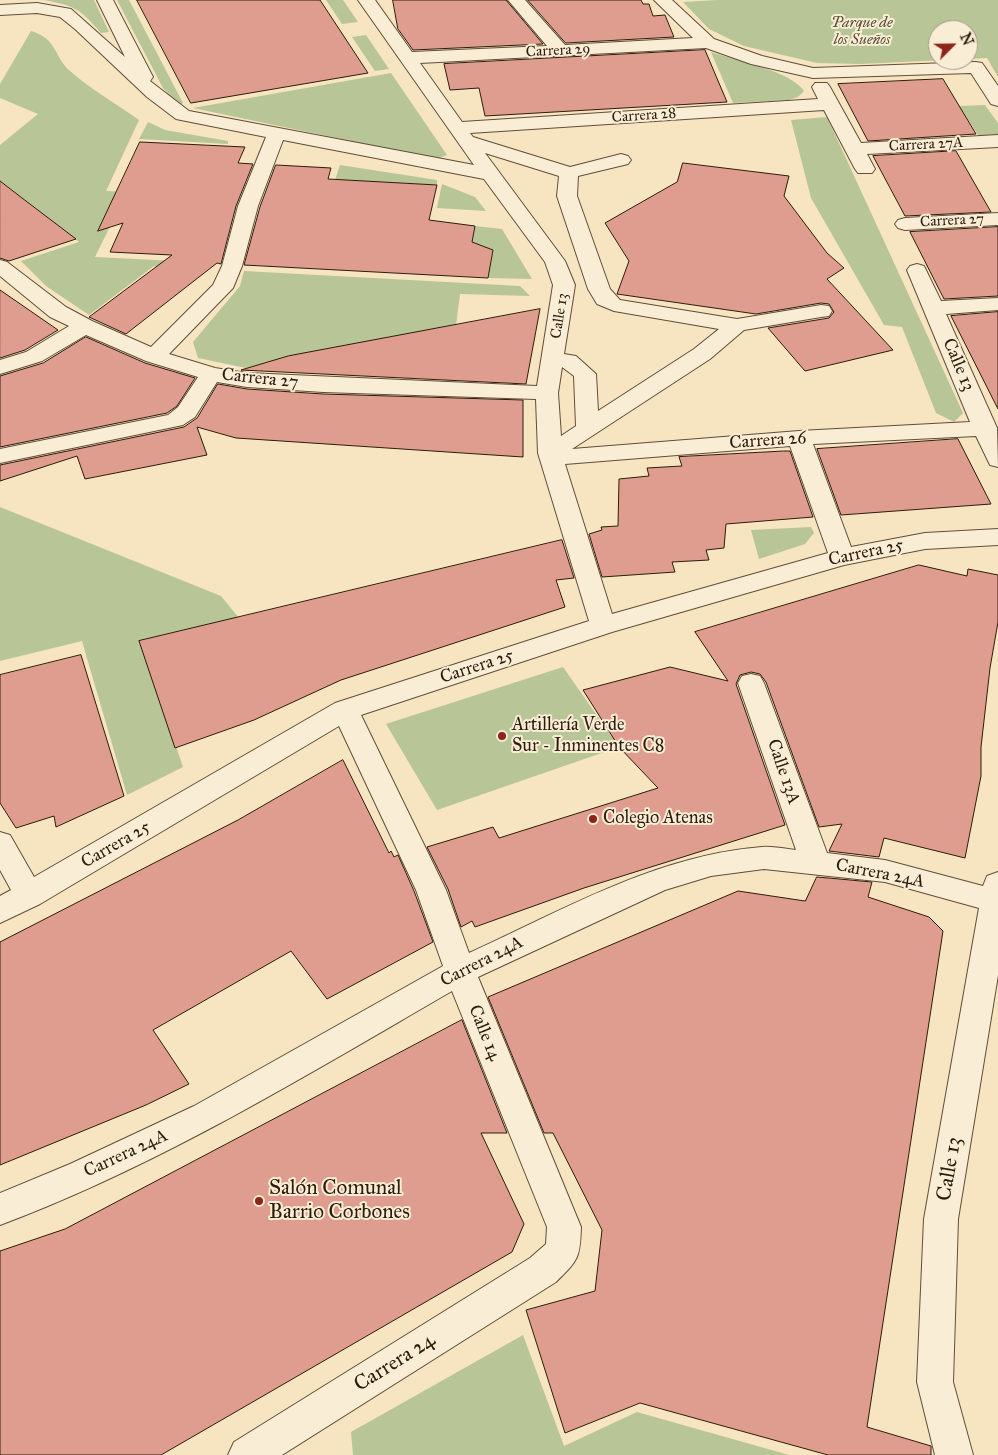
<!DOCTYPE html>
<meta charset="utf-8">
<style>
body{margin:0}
#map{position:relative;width:998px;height:1455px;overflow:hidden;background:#f7e4c0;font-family:"IM FELL Great Primer",serif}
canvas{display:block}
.north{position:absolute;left:928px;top:20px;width:50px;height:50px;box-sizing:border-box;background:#faedd6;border:1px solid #a89984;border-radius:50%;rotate:67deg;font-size:14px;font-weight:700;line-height:20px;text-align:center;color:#2d1c0a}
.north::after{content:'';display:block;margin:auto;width:18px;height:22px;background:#8f2418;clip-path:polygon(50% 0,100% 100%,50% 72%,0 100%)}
</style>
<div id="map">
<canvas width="998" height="1455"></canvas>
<div class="north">N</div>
</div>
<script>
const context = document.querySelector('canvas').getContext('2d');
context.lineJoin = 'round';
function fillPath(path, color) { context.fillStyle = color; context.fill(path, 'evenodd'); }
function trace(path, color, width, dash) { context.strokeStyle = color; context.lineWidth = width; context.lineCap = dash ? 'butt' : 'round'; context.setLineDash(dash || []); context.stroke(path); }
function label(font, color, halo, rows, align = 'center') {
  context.font = font + ' "IM FELL Great Primer",serif'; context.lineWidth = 4; context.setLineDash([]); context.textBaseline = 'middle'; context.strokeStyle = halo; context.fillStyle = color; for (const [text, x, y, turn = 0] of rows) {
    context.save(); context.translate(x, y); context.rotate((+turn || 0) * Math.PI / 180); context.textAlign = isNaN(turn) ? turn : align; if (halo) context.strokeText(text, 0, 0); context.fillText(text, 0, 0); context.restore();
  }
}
const green = new Path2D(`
 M44 0H94L109 32 101 33C80 9 76 6 44 0Z
 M117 0H129L183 103 180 106 163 88Z
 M326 0H343L358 22 342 24Z
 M717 0H998V77L987 58 968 59V30H938V60H945L860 64 817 63 744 46 709 29 683 2Z
 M31 31C58 39 53 56 70 71 90 89 117 104 139 120L106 191 127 192 95 257 196 262 189 276 154 266 89 315 46 286 21 261 79 242 0 181V145L38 114 0 98V84Z
 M366 35 389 69 375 71 352 37Z
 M711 52C735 60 791 71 804 91L798 97 789 100 733 103Z
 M391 73 447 155 437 159 193 108Z
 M985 105 998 123V135L980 138 959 106Z
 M827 117 963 413 954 422 936 413 902 327 884 325 811 198 791 120Z
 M148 122 165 130 228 141V144L139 139Z
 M340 165 437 180V185L335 180Z
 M442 184 475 197 486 211 437 208Z
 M475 226 502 229 532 279 488 278 493 252 470 251Z
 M244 271 520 286 530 296 460 294 456 325 246 368 198 358 193 342 240 286Z
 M0 507 221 596 239 618 140 641 183 767 127 795 82 641 0 661Z
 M811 527 814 533 805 544 759 559 751 530Z
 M563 667 619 747 437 810 386 724Z
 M523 1335 564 1446 637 1412 789 1455H353L351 1432Z`);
const building = new Path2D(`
 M137 0H320L368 73 191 103Z
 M393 0H506L543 44 413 50 398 29Z
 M528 0H641L643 4H649L653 16 665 15 674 37 566 43Z
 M705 50 727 102 485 116 479 88 450 90 444 64Z
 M943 79 976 134 868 141 838 84Z
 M140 142 245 147 238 163 253 164 236 206 221 264 217 263 126 334 89 317 172 255 110 252 123 223 98 231Z
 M956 151 991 212 905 216 873 156Z
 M683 163 789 176 784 196 827 253 844 268 827 279 893 350 805 371 768 328 829 318 834 312 829 304 821 303 756 314 617 294 629 261 605 223 677 182Z
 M276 165 331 168 328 179 437 185 429 220 475 226 472 242 493 250 488 278 244 265 260 207Z
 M0 181 22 198 76 239 9 261 0 258Z
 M998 227V296L944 299 910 232Z
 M0 290 58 330 25 350 0 358Z
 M540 309 526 384 241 370 288 356Z
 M998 312V409L951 316Z
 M86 337 145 363 195 378 177 406 167 413 0 447V376L43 363Z
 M218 384 247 389 323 394 523 400V457L236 438 197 427 207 455 85 479 77 456 0 481V465L184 427 197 418Z
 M958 439 991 504 841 515 817 449Z
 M784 451H790L813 517 726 524 724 548 706 550 709 560 672 562 675 572 602 577 589 534 602 530 601 527 618 526 619 479 649 476 647 468 682 466 679 457Z
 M562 540 574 578 556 580 565 607 341 680 254 720 175 748 139 641Z
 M919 565 967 576 968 569 998 575V622L990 668 981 747V776L965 858 884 838 879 857 829 851 842 824 819 827 766 682 760 674 751 672 740 675 736 684 785 825 584 888 475 927 472 921 461 927 448 889 427 847 493 827 499 838 658 788 619 747 583 690 670 667 728 681 695 632Z
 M81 655 124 796 56 827 54 816 16 828 0 803V675Z
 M343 760 389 853 391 851 394 857 398 855 414 891 433 942 327 999 291 951 153 1030 189 1084 146 1105 0 1165V942L238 820Z
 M817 877 872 882 868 897 929 917 943 931 867 1427 931 1446V1455H828L640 1403 565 1433 526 1310 595 1291 602 1230 553 1133H544L488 997 738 891 805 901Z
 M462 1020 507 1133H481L524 1224 512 1252 161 1455H0V1251L65 1229Z`);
const minor = new Path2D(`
 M97 0H113L153 77 150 81 189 111 474 165 358 0H375L412 52 547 46 508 0H525L565 45 693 38 654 0H672L714 39 762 56 813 68 976 62 982 63 998 86V106L991 104 971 73 813 78 751 64 706 48 420 63 462 122 818 99 812 87 815 83H827L830 87 861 143 998 135V147L867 154 875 169 872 173H858L855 169 824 110 470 133 473 137 570 167 621 154 628 156 631 160 628 164 578 176 577 196 610 289 620 300 737 319 821 305 829 306 832 311 829 316 821 317 744 330 710 359 572 449 799 431 970 422 907 270 910 266 917 264 924 266 941 301 998 298V310L946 314 997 428 998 467 990 465 976 436 813 444 851 547 925 533 998 529V545L925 549 844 565 612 632 361 715 446 890 469 953C563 910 657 855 762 847 773 846 785 849 796 850L738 683 742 676 751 674 760 676 764 683 827 853 885 860 983 886 987 876 998 872V975L958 1219 953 1382 973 1455H935L917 1382 924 1219 979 908 885 882 764 869 711 876 665 890 478 977 581 1227C580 1259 578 1260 556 1282L282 1455H228L234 1442 530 1258 546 1244 547 1227 452 991C305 1076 160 1165 0 1225V1193L70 1164 194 1106 443 966 416 890 339 726 40 904 0 923V896L11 890 0 870V832L10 835 34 877 335 703 589 621 538 453 536 399 323 392 247 387 217 382 195 417 183 425 0 463V449L168 415 178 407 198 377 146 361 86 335 42 361 0 374V360L26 352 69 326 50 317 0 276V260L7 262 66 307 92 321 151 347 213 285 222 266 238 206 266 137 176 119 147 97 75 29 60 17 37 13 0 15V5L37 3 71 9 125 57ZM283 140 484 179 545 262 553 285 537 386 247 373 215 368 169 354 233 288 242 266 258 206ZM485 153 559 176 557 196 588 289 597 304 614 311 719 329 694 349 598 411 596 374 576 356 564 354 575 285 565 261ZM562 367 574 376 576 426 561 436 558 393ZM790 446 828 553 612 614 565 464Z
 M998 213V225L905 230 898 228 895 224 898 220 905 218Z`);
const markers = [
 [502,736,5,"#8f2418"],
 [593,819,5,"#8f2418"],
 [259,1201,5,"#8f2418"]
];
const farParknames = [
 ["Parque de",862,23],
 ["los Sueños",862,40]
];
const farStreetnames = [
 ["Carrera 29",558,51,-3],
 ["Carrera 28",644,116,-4],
 ["Carrera 27A",926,145,-3],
 ["Carrera 27",952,221,-3],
 ["Calle 13",560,316,-81]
];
const streetNames = [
 ["Calle 13",958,365,67],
 ["Carrera 27",260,379,6],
 ["Carrera 26",768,441,-4],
 ["Carrera 25",866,553,-12],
 ["Carrera 25",477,667,-18],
 ["Calle 13A",783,772,71],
 ["Carrera 25",116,845,-30],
 ["Carrera 24A",880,874,11],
 ["Carrera 24A",482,962,-27],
 ["Calle 14",484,1033,68],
 ["Carrera 24A",126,1154,-25]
];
const poiNames = [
 ["Artillería Verde",512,726],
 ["Sur - Inminentes C8",512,747],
 ["Colegio Atenas",603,819]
];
const nearStreetnames = [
 ["Calle 13",950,1169,-80],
 ["Carrera 24",395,1363,-32]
];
const nearPoinames = [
 ["Salón Comunal",269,1189],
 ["Barrio Corbones",269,1213]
];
fillPath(green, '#b7c597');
fillPath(building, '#df9d8f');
trace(building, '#2d1c0a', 1);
trace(minor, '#604e38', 2);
fillPath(minor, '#faedd6');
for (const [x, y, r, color] of markers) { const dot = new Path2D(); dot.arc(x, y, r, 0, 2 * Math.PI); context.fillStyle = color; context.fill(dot); trace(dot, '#faedd6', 2); }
label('italic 15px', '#564f34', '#faedd6', farParknames);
label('15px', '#2d1c0a', '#faedd6', farStreetnames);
label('18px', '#2d1c0a', '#faedd6', streetNames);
label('18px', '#2d1c0a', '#faedd6', poiNames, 'left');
label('21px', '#2d1c0a', '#faedd6', nearStreetnames);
label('21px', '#2d1c0a', '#faedd6', nearPoinames, 'left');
</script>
